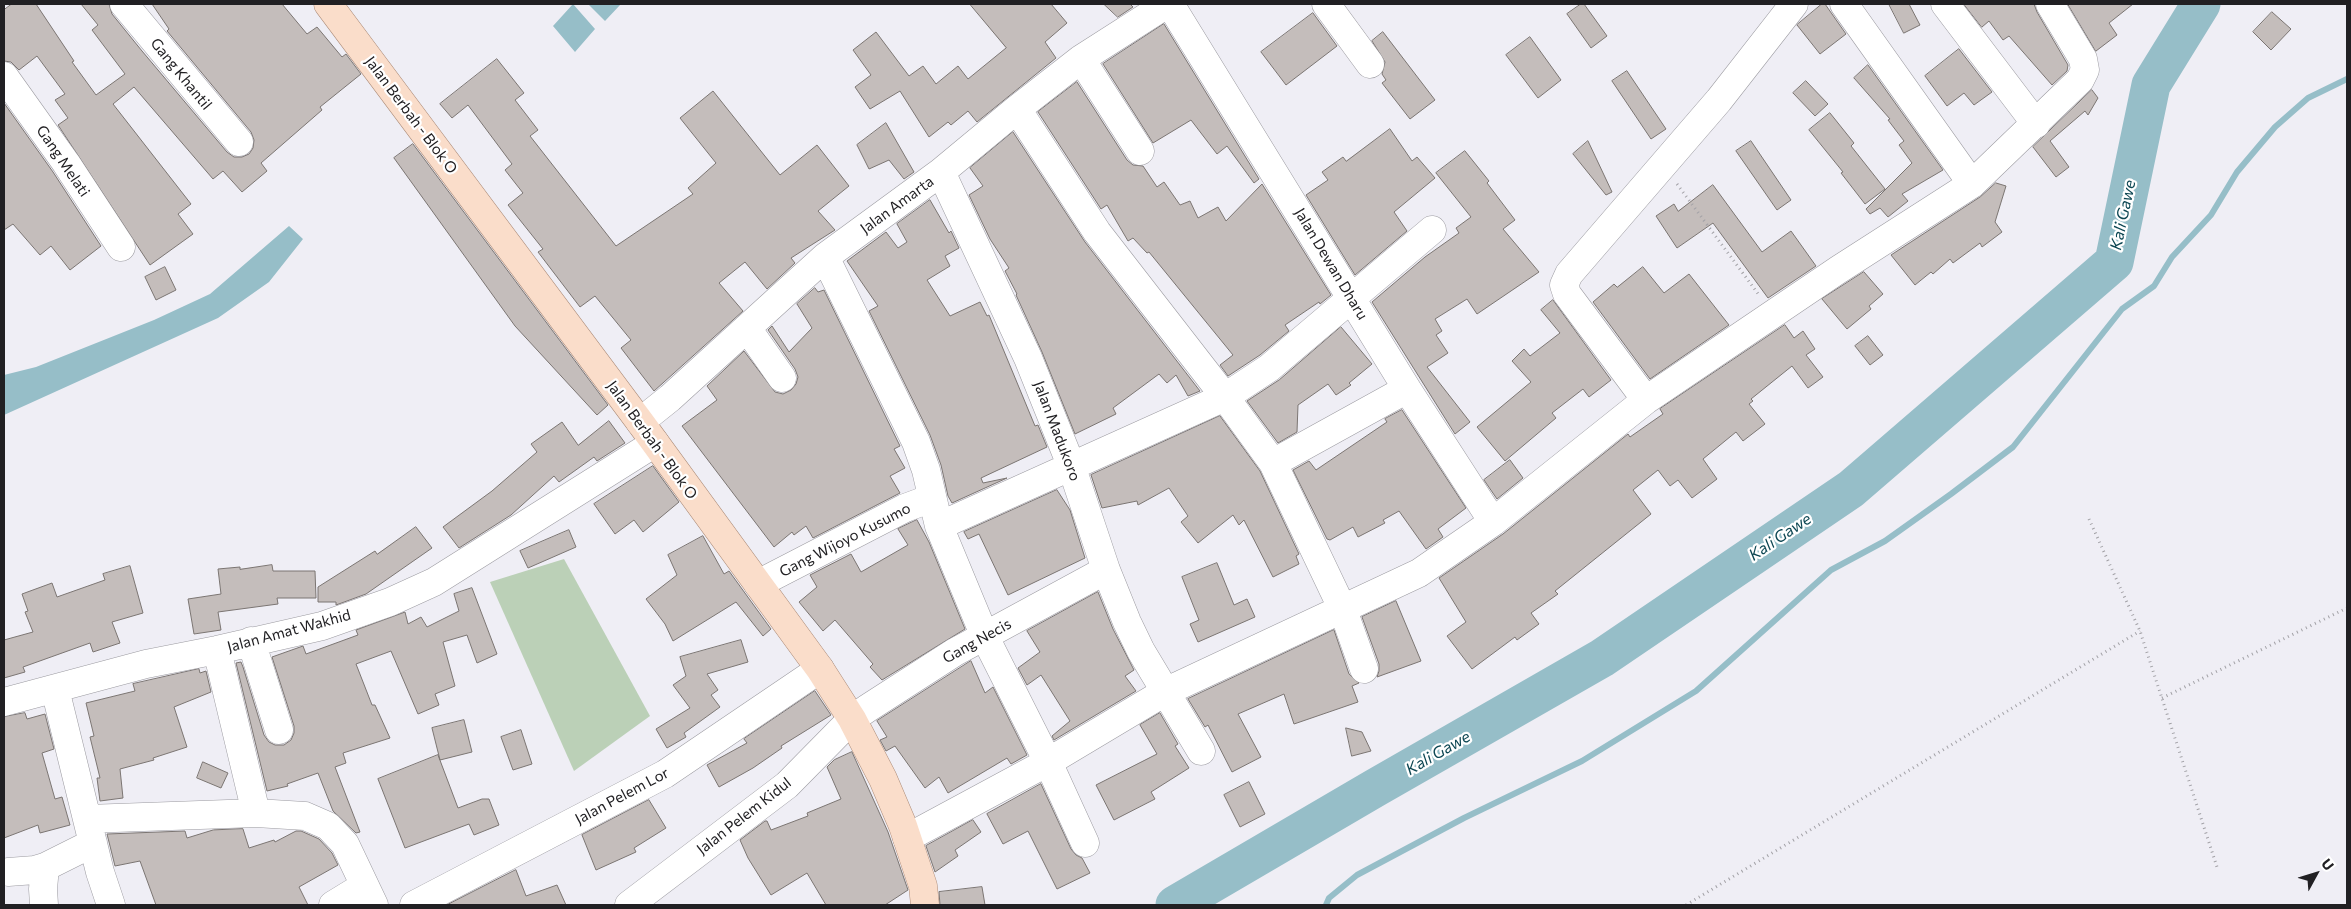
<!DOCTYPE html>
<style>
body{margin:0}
#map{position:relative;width:2351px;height:909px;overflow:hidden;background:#efeef5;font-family:Commissioner,sans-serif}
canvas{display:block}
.frame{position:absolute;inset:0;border:5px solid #212023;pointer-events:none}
.north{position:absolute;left:2291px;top:849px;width:50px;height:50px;-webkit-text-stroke:4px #fff;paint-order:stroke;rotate:51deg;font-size:14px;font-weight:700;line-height:20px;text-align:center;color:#212023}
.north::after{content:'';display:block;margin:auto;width:18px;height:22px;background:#212023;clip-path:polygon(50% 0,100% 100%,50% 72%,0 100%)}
</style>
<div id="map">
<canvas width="2351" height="909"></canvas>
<div class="frame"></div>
<div class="north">U</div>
</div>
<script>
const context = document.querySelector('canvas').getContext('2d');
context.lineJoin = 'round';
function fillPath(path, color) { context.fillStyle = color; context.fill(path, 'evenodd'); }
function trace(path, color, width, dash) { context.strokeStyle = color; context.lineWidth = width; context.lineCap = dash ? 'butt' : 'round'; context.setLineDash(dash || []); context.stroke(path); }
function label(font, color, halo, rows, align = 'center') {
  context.font = font + ' Commissioner,sans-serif'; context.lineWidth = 4.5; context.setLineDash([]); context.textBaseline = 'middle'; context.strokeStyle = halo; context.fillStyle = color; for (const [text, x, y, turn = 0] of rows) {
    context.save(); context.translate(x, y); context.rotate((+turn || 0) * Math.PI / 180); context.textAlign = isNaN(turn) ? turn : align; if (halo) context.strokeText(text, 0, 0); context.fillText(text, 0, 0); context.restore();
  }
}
const green = new Path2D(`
 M564 559 650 716 574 771 490 582Z`);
const water = new Path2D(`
 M573 4 595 29 575 52 553 26Z
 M588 4H621L605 21Z
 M289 226 303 239 269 282 218 318 4 415V375L36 367 154 320 210 294Z`);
const stream = new Path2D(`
 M1326 905 1329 898 1357 875 1464 818 1582 761 1696 691 1831 570 1885 541 1951 494 2013 447 2122 309 2154 286 2172 257 2211 215 2237 172 2275 127 2308 98 2347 79`);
const river = new Path2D(`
 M1175 905 1375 788 1602 658 1851 489 2114 262 2151 85 2201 4`);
const building = new Path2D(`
 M12 4H36L74 61 72 62 96 95 125 74 92 30 98 25 81 4H109L112 14 142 51 227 152 234 157H242L249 154 253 148 254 140 251 132 167 31 169 29 152 4H282L307 34 317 27 342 57 346 54 361 74 320 107 322 110 261 163 267 171 242 192 223 171 213 179 134 87 113 104 191 204 178 214 193 234 150 265 58 125 68 118 55 100 65 94 37 56 19 70 11 62 4 61V10Z
 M970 4H1051L1067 23 1045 42 1056 58 977 122 968 111 951 125 948 122 929 137 900 91 870 109 855 87 871 75 853 50 876 32 909 76 923 66 936 84 958 66 968 79 1006 48Z
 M1104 4H1130L1133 7 1118 17Z
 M1581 4H1584L1607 36 1591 48 1567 14Z
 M1822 4H1825L1846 34 1820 54 1797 25Z
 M1889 4H1909L1920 25 1904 33Z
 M1964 4H2034L2037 12 2068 65 2067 71 2052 85 2009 36 2003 40 1989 21 1982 27Z
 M2068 4H2133L2109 23 2117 35 2096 51Z
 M2272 12 2291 29 2271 50 2253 32Z
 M1313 13 1337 46 1286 85 1261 52Z
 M1164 24 1259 179 1254 183 1227 146 1217 154 1191 120 1153 143 1103 64Z
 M1383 32 1435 100 1410 119 1382 83 1386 80 1382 74 1385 62 1372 41Z
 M1530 37 1561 80 1538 98 1506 55Z
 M1959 49 1992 92 1974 105 1964 93 1947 106 1925 76Z
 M497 59 524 93 515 100 538 130 530 136 616 246 693 194 688 188 716 163 680 118 713 91 780 175 817 145 849 186 818 211 835 230 791 258 795 263 767 289 745 262 719 283 743 311 654 391 621 348 631 340 595 296 580 307 538 252 543 249 508 205 523 193 505 170 512 164 468 105 452 118 440 104Z
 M1868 65 1943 170 1902 194 1908 201 1888 217 1880 208 1870 214 1866 209 1912 163 1899 145 1904 141 1888 120 1890 119 1854 78Z
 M1627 71 1666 129 1651 139 1612 81Z
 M1806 81 1828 104 1815 116 1793 93Z
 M1077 82 1127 160 1133 165 1143 166 1157 187 1164 182 1180 205 1190 201 1198 218 1218 207 1226 221 1262 184 1331 295 1320 304 1319 302 1285 325 1289 331 1260 355 1228 376 1220 365 1233 355 1149 252 1147 253 1133 238 1128 241 1107 205 1101 209 1038 112Z
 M2092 90 2098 98 2088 115 2085 111 2050 141 2069 167 2056 177 2033 147Z
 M4 103 53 172 101 246 70 270 51 246 40 255 13 224 4 230Z
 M1830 113 1854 143 1851 146 1885 189 1865 204 1841 173 1843 172 1809 130Z
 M886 123 914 172 904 179 889 160 869 169 857 145Z
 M1390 129 1412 161 1417 157 1435 178 1394 212 1407 231 1355 275 1306 195 1328 180 1322 172 1343 157 1346 161Z
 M1013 132 1085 242 1200 391 1188 396 1176 375 1167 383 1159 374 1113 408 1116 414 1075 434 1042 352 1016 295 1017 294 1005 271 1009 268 990 239 969 195 983 186 970 168Z
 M1588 141 1612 192 1606 195 1573 154Z
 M1751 141 1791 200 1777 210 1736 151Z
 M413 144 608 405 597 415 515 326 394 158Z
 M1465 151 1489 181 1487 183 1515 220 1503 229 1539 272 1477 314 1467 299 1435 319 1442 331 1436 335 1448 353 1427 367 1470 422 1455 434 1372 302 1425 257 1459 233 1456 228 1471 217 1436 173Z
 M1996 183 2006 186 1995 222 2002 232 1982 247 1980 243 1953 263 1950 259 1933 274 1931 272 1915 285 1891 255 1980 197Z
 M1713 185 1762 252 1791 231 1816 266 1768 298 1713 223 1677 248 1656 216 1674 204 1678 211Z
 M930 200 949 233 951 231 959 248 945 256 950 266 927 280 950 316 980 302 987 316 989 315 1035 426 1038 425 1047 447 981 478 983 483 1007 478 952 503 948 496 941 465 930 435 869 311 878 306 847 261 886 232 898 248 907 242 897 224Z
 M165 267 176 290 156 300 145 277Z
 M1643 267 1664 293 1689 274 1729 325 1650 379 1593 302 1614 284 1617 287Z
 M1864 272 1883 294 1869 306 1871 309 1847 329 1822 299Z
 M815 288 818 292 824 290 900 446 894 449 905 468 890 476 900 493 813 538 806 526 794 535 792 532 774 547 682 426 717 400 707 386 744 351 775 392 783 394 791 390 796 384 798 377 795 369 768 330 772 326 789 352 812 328 797 304Z
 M1553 300 1611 380 1589 397 1583 389 1552 413 1556 418 1505 461 1477 427 1531 382 1512 361 1524 349 1530 356 1560 333 1541 310Z
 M1785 325 1794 338 1803 331 1815 349 1806 355 1823 377 1808 388 1792 366 1751 399 1753 401 1749 404 1765 424 1743 441 1736 432 1703 459 1717 479 1692 498 1678 480 1670 486 1658 470 1633 490 1651 514 1555 591 1558 594 1531 613 1539 624 1517 640 1515 637 1472 669 1447 636 1466 622 1439 578 1503 534 1628 434 1630 437 1663 414 1660 409Z
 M1341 327 1372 364 1349 383 1351 385 1336 395 1328 384 1298 405 1297 432 1278 443 1247 401 1279 380Z
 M1868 336 1883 355 1870 365 1855 346Z
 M1402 410 1466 508 1438 529 1443 537 1426 549 1399 511 1383 520 1385 523 1358 537 1353 527 1330 540 1327 539 1293 470 1309 461 1316 470 1387 422 1385 419Z
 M1220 416 1260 471 1299 554 1296 556 1299 564 1273 577 1244 520 1239 525 1233 515 1198 543 1181 522 1188 516 1169 488 1138 505 1137 501 1102 508 1091 475Z
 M609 421 625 443 597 461 594 457 559 482 554 476 511 515 459 548 443 527 492 491 537 452 531 444 562 422 578 445Z
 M1510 460 1523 478 1497 499 1484 480Z
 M653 466 679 502 643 532 634 520 615 534 594 504Z
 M1057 490 1070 510 1085 558 1008 595 979 534 968 539 964 532Z
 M917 520 929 542 965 629 882 680 870 667 873 664 835 620 823 631 799 602 817 587 810 575 851 554 861 572 908 545 898 529Z
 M416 527 432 548 366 594 336 605V602H318V587L375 551 377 554Z
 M569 530 576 547 528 568 520 551Z
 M703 536 724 574 729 571 771 629 763 636 736 602 673 641 665 624 646 599 677 575 668 555Z
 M1217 563 1234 605 1247 599 1255 617 1198 642 1190 624 1199 620 1182 577Z
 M272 565 273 571H315L316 598H277L278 604 218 612 221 630 194 634 188 599 221 594 218 569 240 567V569Z
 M130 566 143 613 112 622 120 643 93 652 90 643 23 667 25 672 4 678V640L33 632 25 612 28 611 22 594 52 583 57 597 105 580 103 574Z
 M472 588 497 654 477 663 467 635 443 642 455 686 435 694 439 705 418 714 391 651 356 664 372 705H375L390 738 343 753 346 763 335 767 360 832 356 833 333 811 318 773 287 784 288 786 267 791 236 663 241 662 243 667 264 735 269 742 275 745H284L291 740 294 733V726L272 657 303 646 306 654 358 635 356 630 405 612 408 624 421 617 427 627 459 611 454 594Z
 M1098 592 1113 629 1134 670 1125 676 1136 691 1054 740 1052 736 1070 721 1041 675 1027 685 1018 668 1040 652 1027 631Z
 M1396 601 1421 661 1377 677 1379 671V664L1362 617Z
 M1334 630 1349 674 1359 683 1352 686 1358 702 1294 724 1284 694 1238 714 1261 757 1232 772 1208 725 1205 727 1188 699Z
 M741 640 748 662 707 674 718 690 711 695 720 707 684 733 686 737 667 748 656 729 690 708 673 685 686 676 680 657Z
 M971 661 985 693 993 687 1027 755 1011 764 1007 758 948 793 939 777 925 788 895 746 886 751 880 740 887 737 877 721Z
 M199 669 200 673 206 671 211 692 174 707 187 747 153 758 154 760 120 769 123 798 100 801 97 778H100L90 737 94 736 86 703 135 691 133 684Z
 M815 691 831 715 781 746 782 748 753 768 719 787 707 765 747 743 744 739Z
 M25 713 27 719 45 714 54 749 42 753 55 799 62 797 70 825 40 833 38 825 4 838V717Z
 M1160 713 1178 744 1175 746 1189 768 1151 792 1155 799 1114 820 1096 785 1157 754 1140 725Z
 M464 720 472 752 440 760 432 728Z
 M1346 728 1362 732 1371 751 1352 756Z
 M521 730 532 764 513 770 501 737Z
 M852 752 888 832 908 890 885 905H826L807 873 771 895 748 858 740 840 765 821H767L771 830 808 816 807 813 841 799 827 767 834 760Z
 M438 755 458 808 482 799H489L499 825 474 835 469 824 405 848 378 779Z
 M203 762 228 773 221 788 197 778Z
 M1249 782 1265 814 1240 827 1224 795Z
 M1041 784 1071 849 1076 855 1082 858 1090 873 1057 889 1028 831 1003 844 987 814Z
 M649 800 666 828 634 848 636 852 596 870 582 835Z
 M973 820 981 832 955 850 958 856 935 872 926 846Z
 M243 829 249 848 274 840 275 842 296 831H301L319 839 332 853 338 865 299 887 308 905H156L140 861 115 866 107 834 185 831 187 838 213 830Z
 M516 870 526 896 557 885 566 905H447Z
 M982 887 985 905H940L939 892Z`);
const path = new Path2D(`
 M1677 184 1759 295
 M2089 519 2140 631 2217 867
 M2162 698 2347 608
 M1686 905 2140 631`);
const minor = new Path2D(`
 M124 4 239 142
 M1170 4 1407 389 1493 522
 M1326 4 1370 64
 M1844 4 1972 184
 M1945 4 2036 124
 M1081 59 1140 151
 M4 76 66 163 121 247
 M1017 109 1097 232 1225 397 1273 463 1343 610 1364 669
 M941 172 1028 358 1071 465 1106 570 1127 622 1141 651 1201 751
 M825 257 916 442 926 470 939 526 985 637 1048 762 1085 843
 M747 328 782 378
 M1646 400 1567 294 1564 285 1569 274 1719 100 1794 4
 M640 422 670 398 825 257 941 172 1017 109 1081 59 1167 4
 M1273 463 1407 389
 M939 526 1225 397 1269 368 1432 230
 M758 584 905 508 932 498
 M251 641 279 730
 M217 650 256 813
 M55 689 100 872 111 905
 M4 702 146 664 217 650 322 626 390 602 434 582 655 443
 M87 819 256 813 305 816 328 826 345 844 374 905
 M907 838 1048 762 1165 692 1419 573 1493 522 1646 400 1838 270 1972 184 2080 80 2085 70 2083 59 2050 4
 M8 872 35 870 45 867
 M44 905 43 889 45 867 93 843
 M333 905 364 886
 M414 905 665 774 820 669
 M629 905 787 785 852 719 868 708 955 652 1106 570`);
const major = new Path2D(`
 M328 4 640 422 820 669 852 719 883 779 903 826 923 886 925 905`);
const streetNames = [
 ["Gang Khantil",181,74,51],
 ["Jalan Berbah - Blok O",411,115,53],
 ["Gang Melati",63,161,56],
 ["Jalan Amarta",897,205,-36],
 ["Jalan Dewan Dharu",1331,264,59],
 ["Jalan Madukoro",1057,431,69],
 ["Jalan Berbah - Blok O",652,440,54],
 ["Gang Wijoyo Kusumo",845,540,-27],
 ["Jalan Amat Wakhid",289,631,-15],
 ["Gang Necis",977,641,-29],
 ["Jalan Pelem Lor",622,796,-28],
 ["Jalan Pelem Kidul",744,816,-38]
];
const waterNames = [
 ["Kali Gawe",2123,215,-78],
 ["Kali Gawe",1780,537,-34],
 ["Kali Gawe",1438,753,-30]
];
fillPath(green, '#bbd0b7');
fillPath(water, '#96bec8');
trace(stream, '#96bec8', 6);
trace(river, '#96bec8', 39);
fillPath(building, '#c4bdbb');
trace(building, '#7b7572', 1);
trace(minor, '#9c9ba1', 29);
trace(major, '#ac8c79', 29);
trace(path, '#a2a1a6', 3, [1, 4]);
trace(minor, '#fff', 28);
trace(major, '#faddca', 28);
label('15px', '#212023', '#fff', streetNames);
label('italic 16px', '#0c4652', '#fff', waterNames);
</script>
